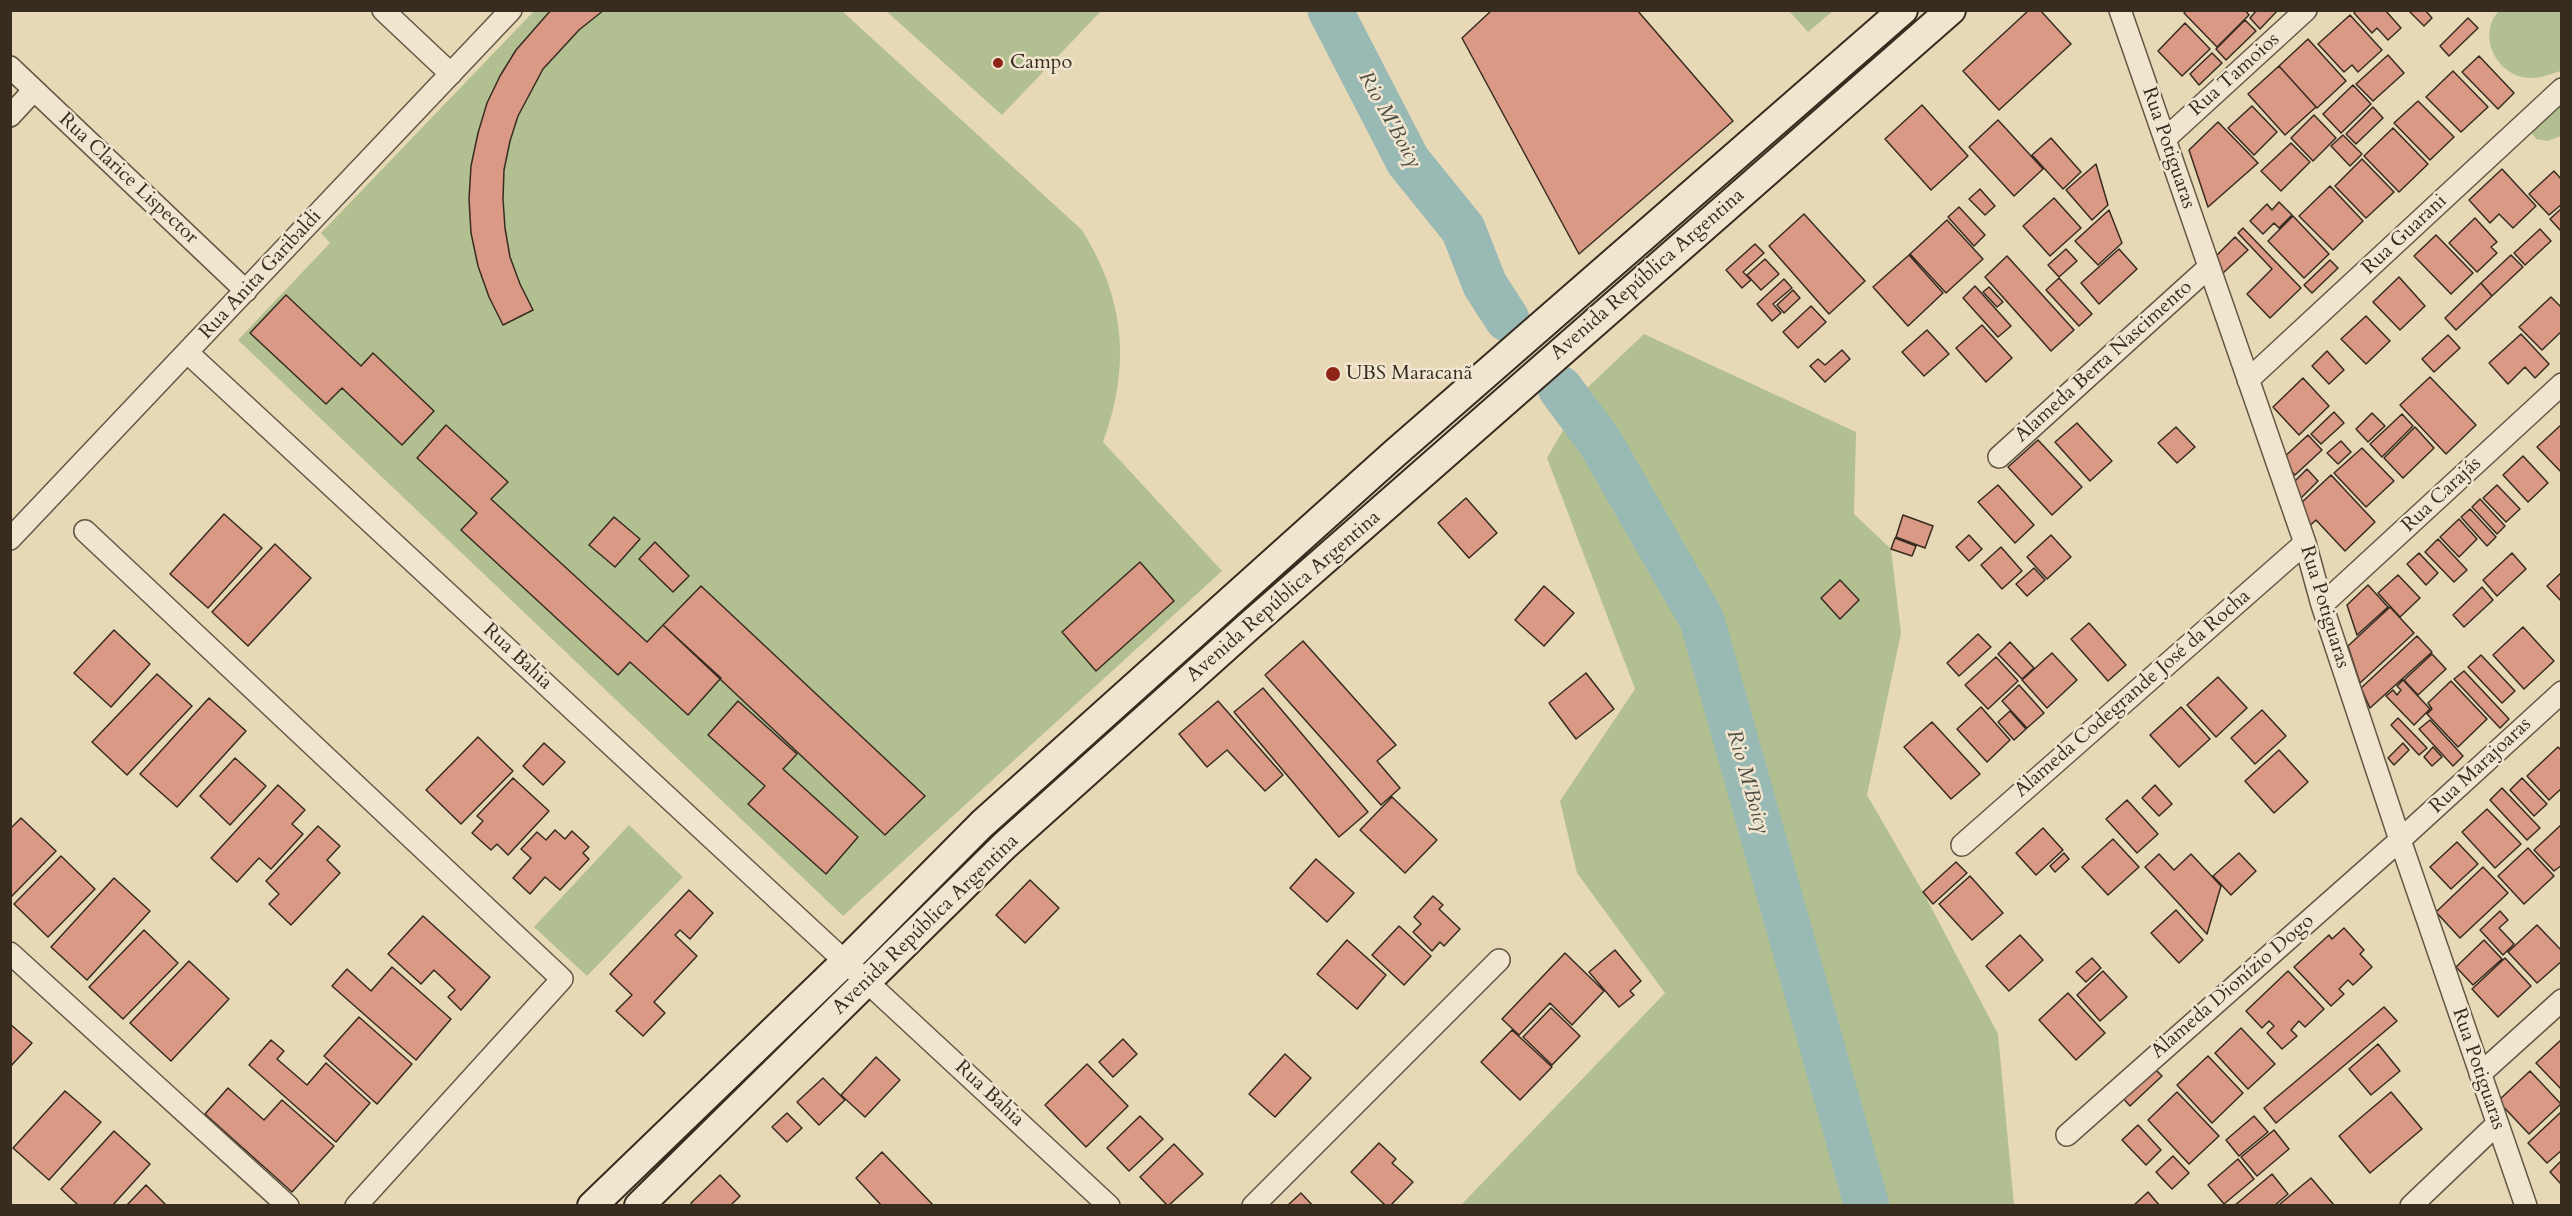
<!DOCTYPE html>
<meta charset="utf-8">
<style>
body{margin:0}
#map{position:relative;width:2572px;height:1216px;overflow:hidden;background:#e8d9b6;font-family:Cardo,serif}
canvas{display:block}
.frame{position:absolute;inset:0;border:12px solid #382c21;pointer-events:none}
</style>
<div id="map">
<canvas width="2572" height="1216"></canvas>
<div class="frame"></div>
</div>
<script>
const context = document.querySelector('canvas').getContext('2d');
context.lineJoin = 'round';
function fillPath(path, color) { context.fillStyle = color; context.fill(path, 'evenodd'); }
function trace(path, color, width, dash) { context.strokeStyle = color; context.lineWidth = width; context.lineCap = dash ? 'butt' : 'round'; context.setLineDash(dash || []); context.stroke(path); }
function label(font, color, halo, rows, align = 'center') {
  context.font = font + ' Cardo,serif'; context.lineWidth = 5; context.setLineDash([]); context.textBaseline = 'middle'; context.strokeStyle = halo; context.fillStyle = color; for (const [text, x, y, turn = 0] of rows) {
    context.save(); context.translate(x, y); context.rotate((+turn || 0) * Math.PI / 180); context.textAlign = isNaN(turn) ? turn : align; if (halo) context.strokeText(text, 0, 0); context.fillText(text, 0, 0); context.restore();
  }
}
const green = new Path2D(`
 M534 11H842L1082 230C1125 299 1131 366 1103 442L1222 571 843 916 238 340 330 243 321 233Z
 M886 11H1101L1002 115Z
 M1789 11H1833L1808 32Z
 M2499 11H2561V71C2553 73 2542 78 2533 78 2499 80 2475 36 2499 11Z
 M2561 101V136L2547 141 2536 139 2529 130Z
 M1644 334 1856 432 1854 514 1891 549 1901 633 1867 795 1923 892 1998 1034 2014 1205 1460 1206 1665 993 1577 873 1560 801 1635 689 1547 458 1588 387Z
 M629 825 683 877 587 976 534 927Z`);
const river = new Path2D(`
 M1330 10 1408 161 1463 229 1485 285 1507 319
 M1560 388 1600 442 1702 620 1867 1206`);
const building = new Path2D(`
 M551 10H604L579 30 543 69 518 116 510 141 504 170 503 199 505 228 510 257 520 284 533 310 503 325 489 297 478 266 471 233 469 199 471 166 478 133 487 103 500 76 516 50Z
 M1492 10H1637L1733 121 1579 254 1462 38Z
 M2029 10H2040L2071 44 1999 110 1963 71Z
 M2187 10H2245L2249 15 2217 47 2184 13Z
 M2257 10H2278L2260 29 2250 18Z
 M2357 10H2385L2401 28 2388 40 2377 28 2372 33 2354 13Z
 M2408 10H2425L2432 18 2424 26Z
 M2350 15 2382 50 2358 72 2352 65 2344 72 2318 44Z
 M2468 18 2478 28 2449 56 2440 46Z
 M2245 20 2256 31 2226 60 2216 49Z
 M2185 23 2210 49 2182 76 2158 51Z
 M2308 39 2346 81 2317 108 2279 66Z
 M2212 53 2222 63 2199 85 2190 74Z
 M2388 55 2404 73 2373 101 2356 84Z
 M2479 56 2514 93 2498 109 2462 72Z
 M2279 66 2316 107 2285 135 2248 94Z
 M2453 71 2488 107 2461 132 2426 97Z
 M2353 85 2371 104 2341 133 2323 114Z
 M2418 101 2454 137 2430 160 2394 123Z
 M1922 105 1968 156 1931 190 1885 139Z
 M2252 106 2277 132 2254 155 2228 128Z
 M2373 107 2383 118 2356 144 2346 134Z
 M2314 115 2336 138 2313 161 2291 138Z
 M1998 120 2043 169 2014 196 1969 147Z
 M2218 122 2258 163 2208 207 2189 150Z
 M2393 128 2428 164 2399 192 2364 156Z
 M2343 135 2362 154 2350 166 2331 146Z
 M2051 138 2081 172 2063 189 2032 155Z
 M2291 143 2310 162 2281 191 2261 171Z
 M2362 159 2394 192 2366 218 2335 186Z
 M2096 164 2108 205 2092 220 2066 190Z
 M2502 169 2536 206 2513 228 2499 214 2490 223 2469 200Z
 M2554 171 2562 180V204L2549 215 2529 194Z
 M2330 186 2363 221 2333 250 2299 216Z
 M1980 189 1995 206 1985 215 1969 199Z
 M2054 198 2081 228 2050 256 2023 226Z
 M2279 202 2292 215 2279 228 2274 223 2263 234 2250 221 2267 204 2272 210Z
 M1959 207 1985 235 1974 246 1948 217Z
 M2562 208V230L2561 231 2550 219Z
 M2109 210 2122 243 2098 265 2075 241Z
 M1804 214 1865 281 1829 314 1769 246Z
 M2293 216 2329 254 2304 278 2268 241Z
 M2475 218 2497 242 2491 247 2497 253 2477 272 2449 243Z
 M1947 220 1983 259 1946 293 1910 254Z
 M2243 228 2301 288 2270 318 2247 294 2272 269 2238 233Z
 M2540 229 2551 241 2525 265 2514 253Z
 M2436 235 2473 273 2451 294 2414 256Z
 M2235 237 2248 250 2223 273 2211 261Z
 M1755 244 1764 253 1743 272 1751 280 1742 288 1726 270Z
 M2066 249 2077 261 2059 277 2048 265Z
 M2119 249 2137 269 2099 304 2081 283Z
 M1909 255 1943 293 1908 326 1873 287Z
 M2511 255 2523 267 2492 296 2481 283Z
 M2007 256 2074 330 2051 351 1985 277Z
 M1765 259 1779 274 1761 290 1747 275Z
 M2330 260 2338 268 2312 293 2304 285Z
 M2399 277 2425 306 2400 330 2373 302Z
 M2059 278 2092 314 2079 326 2046 290Z
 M1784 279 1792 288 1773 304 1781 313 1772 321 1757 304Z
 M2481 283 2492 296 2456 330 2445 318Z
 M1975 286 2011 326 1998 337 1963 298Z
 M1989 287 2003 302 1997 307 1983 292Z
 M1793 290 1800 298 1784 313 1777 305Z
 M286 295 361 366 373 353 434 411 402 445 342 388 326 404 250 333Z
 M2551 297 2562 308V331L2542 350 2519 327Z
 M1811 306 1826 322 1798 348 1783 332Z
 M2366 316 2390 341 2366 364 2341 339Z
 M1982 325 2012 358 1986 382 1956 348Z
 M1927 330 1949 354 1924 376 1902 352Z
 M2521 334 2549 364 2535 378 2525 367 2508 384 2489 363Z
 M2448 335 2460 348 2434 372 2422 359Z
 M1842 350 1850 359 1825 382 1810 366 1818 359 1825 365Z
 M2327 351 2344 370 2329 384 2312 366Z
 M2430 377 2476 425 2446 454 2400 405Z
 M2303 378 2329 406 2299 435 2273 407Z
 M2334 412 2344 423 2321 444 2311 434Z
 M2372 413 2385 426 2368 442 2356 429Z
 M2402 414 2413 426 2382 457 2370 444Z
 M2077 423 2112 461 2090 481 2055 442Z
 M2562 424V473L2537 447Z
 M446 425 508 482 491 499 647 642 663 625 721 678 688 715 630 662 618 675 461 530 477 513 417 458Z
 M2176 427 2195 447 2177 463 2158 443Z
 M2415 427 2434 448 2403 478 2384 458Z
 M2308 435 2322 450 2295 475 2281 460Z
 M2038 440 2082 487 2052 515 2008 467Z
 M2341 441 2351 452 2338 464 2327 453Z
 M2362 448 2394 481 2366 507 2334 473Z
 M2523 456 2548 483 2528 502 2503 475Z
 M2307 469 2318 481 2299 500 2294 482Z
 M2331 475 2375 522 2345 551 2316 520 2307 528 2300 504Z
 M1998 485 2034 525 2015 543 1978 502Z
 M2497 485 2520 509 2506 522 2483 498Z
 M1466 498 1497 533 1469 558 1438 523Z
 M2480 499 2505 526 2497 534 2472 507Z
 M2470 509 2496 537 2487 546 2461 517Z
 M224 514 262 548 208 608 170 574Z
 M1903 515 1933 526 1925 548 1896 537Z
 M614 517 640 539 615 567 589 545Z
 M2459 519 2477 539 2459 557 2440 537Z
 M1969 535 1982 549 1969 561 1956 547Z
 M2051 535 2071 557 2047 579 2027 557Z
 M1895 538 1916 546 1912 556 1891 549Z
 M2438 539 2467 570 2454 582 2425 552Z
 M655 542 689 576 673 592 639 559Z
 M275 544 311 578 248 646 212 612Z
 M2001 547 2022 571 2002 589 1981 565Z
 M2419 553 2438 573 2426 585 2407 564Z
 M2512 553 2526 569 2497 596 2483 580Z
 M1140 562 1174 601 1096 671 1062 632Z
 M2034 568 2045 580 2027 596 2016 584Z
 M2562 572V602L2547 586Z
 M2398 575 2420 598 2400 617 2378 593Z
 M1840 580 1859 600 1840 619 1821 598Z
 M2368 585 2388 607 2357 635 2347 605Z
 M701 586 925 796 885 835 663 625Z
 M1544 586 1574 613 1544 646 1515 620Z
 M2482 587 2493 600 2464 627 2453 615Z
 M2390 607 2414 633 2360 683 2348 646Z
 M2089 623 2126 665 2108 681 2071 639Z
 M2523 627 2554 661 2524 689 2493 655Z
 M114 630 150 664 111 707 74 673Z
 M1978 634 1991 647 1959 676 1947 663Z
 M2417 636 2432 652 2370 708 2361 688Z
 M1303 641 1396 745 1377 761 1400 788 1381 805 1265 675Z
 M2010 642 2034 668 2022 679 1998 654Z
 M2052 653 2077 680 2047 708 2022 680Z
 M2432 654 2446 669 2418 695 2404 680Z
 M2481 655 2515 691 2502 703 2468 667Z
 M1996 657 2018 681 1988 709 1965 685Z
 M2464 671 2509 719 2500 728 2454 679Z
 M1586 673 1614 709 1576 739 1549 703Z
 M157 674 192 706 127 775 92 742Z
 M2218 677 2247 708 2216 737 2187 705Z
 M2403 680 2430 709 2414 725 2386 696 2393 690 2397 695 2401 690 2397 686Z
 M2451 681 2487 719 2458 747 2427 714 2432 709 2428 703Z
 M2019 685 2044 713 2027 728 2002 701Z
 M1263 688 1368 812 1339 837 1234 712Z
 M209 698 246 731 177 807 140 774Z
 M738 701 797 754 783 769 858 837 826 874 748 804 765 786 708 735Z
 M1218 701 1283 775 1265 791 1227 750 1207 767 1179 734Z
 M1981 707 2010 740 1987 762 1957 729Z
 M2181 707 2210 739 2179 767 2150 735Z
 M2262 710 2286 736 2255 764 2231 738Z
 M2010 711 2026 729 2014 740 1998 722Z
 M2398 718 2427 748 2419 755 2391 725Z
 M2430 720 2463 756 2453 766 2419 729Z
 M1932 722 1980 774 1951 799 1904 747Z
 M478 737 513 771 461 824 426 790Z
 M544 743 565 762 543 785 523 766Z
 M2403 743 2409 750 2394 765 2388 758Z
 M2433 747 2442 757 2432 766 2424 757Z
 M2558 747 2562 751V788L2549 800 2527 776Z
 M2279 750 2308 782 2274 813 2245 781Z
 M235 758 266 786 230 825 200 796Z
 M513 778 549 811 508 855 497 844 491 850 472 833 483 821 477 816Z
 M2522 778 2547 804 2534 816 2510 790Z
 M278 785 305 810 292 824 303 834 271 869 259 858 237 882 211 858Z
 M2155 785 2172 804 2159 816 2142 798Z
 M2502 788 2540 828 2527 840 2490 800Z
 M1392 797 1437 840 1405 873 1360 830Z
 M2127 800 2158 834 2137 853 2106 819Z
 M2487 809 2521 844 2495 868 2462 832Z
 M21 818 56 851 10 898V829Z
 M2562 824V865L2554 871 2534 850Z
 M318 826 340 846 327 860 340 873 291 925 269 904 279 894 266 881Z
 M2043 828 2063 850 2036 875 2016 853Z
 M555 830 565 839 572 831 589 847 583 853 589 859 560 890 545 877 530 894 513 878 531 858 521 849 537 832 546 840Z
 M2113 839 2139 867 2108 895 2082 867Z
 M2457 842 2478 864 2451 889 2430 867Z
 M2528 848 2554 876 2524 904 2498 876Z
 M2064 853 2069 859 2055 872 2050 866Z
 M2239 853 2256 871 2231 895 2213 876Z
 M2159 854 2174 870 2191 854 2221 886 2207 934 2145 867Z
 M61 856 95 889 48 937 14 904Z
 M1316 859 1354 893 1327 922 1290 888Z
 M1956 862 1967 873 1933 904 1923 892Z
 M2483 867 2508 893 2460 938 2436 912Z
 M1970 876 2003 913 1972 940 1939 904Z
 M114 878 150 911 87 980 51 947Z
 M1030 880 1059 908 1025 943 996 915Z
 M689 890 713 913 690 939 680 930 675 935 697 956 654 1002 665 1013 643 1036 616 1011 632 995 610 974Z
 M1433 896 1443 905 1439 909 1460 929 1444 946 1440 942 1432 951 1413 932 1421 924 1414 917Z
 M2176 910 2203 940 2179 963 2151 933Z
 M2500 911 2508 920 2499 928 2514 944 2503 955 2480 930Z
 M423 916 490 977 461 1010 448 997 455 990 434 970 421 984 388 954Z
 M2537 925 2562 951V961L2537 983 2508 952Z
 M1399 926 1431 956 1404 985 1372 955Z
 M2344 928 2364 950 2360 954 2372 967 2353 985 2348 980 2339 989 2344 994 2331 1006 2294 967 2329 935 2332 939Z
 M144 930 178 963 123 1019 89 987Z
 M2020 935 2043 960 2009 991 1986 966Z
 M1347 940 1386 975 1357 1009 1317 974Z
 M2484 940 2502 959 2473 985 2456 967Z
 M1615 950 1641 981 1630 991 1634 995 1619 1007 1589 972Z
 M1565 953 1604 991 1572 1025 1550 1003 1519 1035 1502 1019Z
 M2092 958 2101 968 2086 982 2076 972Z
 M2505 958 2531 986 2498 1017 2472 989Z
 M189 961 229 999 171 1061 130 1023Z
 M392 967 451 1019 416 1060 332 986 347 969 371 991Z
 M2103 971 2127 997 2100 1021 2077 995Z
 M2288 971 2324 1009 2305 1027 2299 1021 2291 1030 2297 1036 2282 1049 2267 1033 2274 1026 2269 1021 2262 1028 2246 1011Z
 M2068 993 2105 1033 2076 1060 2039 1020Z
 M2384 1007 2397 1021 2276 1123 2264 1108Z
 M1551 1008 1580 1036 1552 1065 1523 1037Z
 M359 1017 412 1064 377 1104 324 1056Z
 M10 1024 32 1043 10 1067Z
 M2241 1028 2275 1064 2248 1089 2215 1053Z
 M1512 1030 1552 1067 1520 1100 1481 1062Z
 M1123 1039 1137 1054 1113 1077 1099 1062Z
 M2562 1039V1090L2536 1063Z
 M271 1040 284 1051 277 1059 307 1085 326 1063 370 1103 336 1142 249 1065Z
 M2378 1044 2400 1071 2371 1095 2349 1069Z
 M1285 1054 1311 1078 1275 1117 1249 1094Z
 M2208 1056 2243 1093 2212 1123 2177 1085Z
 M876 1057 900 1080 865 1117 841 1095Z
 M1087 1064 1128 1106 1086 1147 1045 1105Z
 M2153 1067 2162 1076 2130 1106 2122 1097Z
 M2530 1071 2561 1104 2529 1134 2498 1101Z
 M823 1078 845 1100 819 1125 797 1102Z
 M228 1088 264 1120 282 1100 334 1146 292 1192 205 1114Z
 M65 1091 101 1122 49 1180 13 1148Z
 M2177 1092 2219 1136 2189 1164 2148 1120Z
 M2391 1092 2422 1129 2370 1173 2339 1136Z
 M2561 1112 2562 1150 2547 1163 2528 1143Z
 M787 1113 802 1128 787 1142 772 1127Z
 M1140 1116 1163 1139 1129 1171 1107 1148Z
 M2254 1116 2268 1132 2239 1156 2226 1140Z
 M2138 1125 2161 1150 2146 1165 2122 1140Z
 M2274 1130 2289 1149 2257 1176 2241 1157Z
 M114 1131 150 1164 112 1206H79L61 1189Z
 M1379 1143 1396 1159 1392 1163 1413 1182 1390 1206H1386L1351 1172Z
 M1174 1144 1203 1174 1168 1206 1140 1177Z
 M882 1152 934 1206H882L856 1178Z
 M2173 1156 2189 1173 2172 1189 2156 1172Z
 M2238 1159 2254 1179 2224 1204 2208 1185Z
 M2561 1161 2562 1182 2560 1183 2550 1172Z
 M2272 1174 2288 1194 2274 1206H2234Z
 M720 1175 740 1196 730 1206H693L691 1203Z
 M2311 1178 2334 1205 2282 1206 2280 1204Z
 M146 1185 167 1206H126Z
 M2148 1192 2160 1206H2133Z
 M1301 1193 1313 1206H1287Z`);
const minor = new Path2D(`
 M383 10 451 74
 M2120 10 2305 543 2322 605 2400 840 2526 1206
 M10 67 246 291
 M10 116 34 90
 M2165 139 2306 10
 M188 353 1109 1206
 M2248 380 2562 89
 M1999 457 2209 267
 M85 531 562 979 356 1206
 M10 539 511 10
 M2322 605 2562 384
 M1962 845 2305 543
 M10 953 288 1206
 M2480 1074 2562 1000
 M2067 1135 2400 840 2562 692
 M1253 1206 1499 960
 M2411 1206 2496 1125`);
const secondary = new Path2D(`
 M592 1206 846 961 982 824 1394 454 1903 10
 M639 1206 1004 846 1248 627 1951 10`);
const markers = [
 [998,63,6,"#8f2418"],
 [1333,374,8,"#8f2418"]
];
const poiNames = [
 ["Campo",1010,63],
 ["UBS Maracanã",1346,374]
];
const streetNames = [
 ["Rua Tamoios",2235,75,-42],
 ["Rua Potiguaras",2168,148,71],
 ["Rua Clarice Lispector",128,179,43],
 ["Rua Guarani",2405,235,-43],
 ["Rua Anita Garibaldi",261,275,-47],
 ["Avenida República Argentina",1648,275,-41],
 ["Alameda Berta Nascimento",2104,362,-42],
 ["Rua Carajás",2442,495,-43],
 ["Avenida República Argentina",1284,597,-41],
 ["Rua Potiguaras",2324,607,73],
 ["Rua Bahia",517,657,43],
 ["Alameda Codegrande José da Rocha",2133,694,-41],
 ["Rua Marajoaras",2481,766,-43],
 ["Avenida República Argentina",926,925,-44],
 ["Alameda Dionízio Dogo",2233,987,-41],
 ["Rua Potiguaras",2478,1069,71],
 ["Rua Bahia",989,1094,43]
];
const waterNames = [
 ["Rio M'Boicy",1389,120,61],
 ["Rio M'Boicy",1747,782,74]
];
fillPath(green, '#b2c091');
trace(river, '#98b9b4', 45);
fillPath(building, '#da9984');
trace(building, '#382c21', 1.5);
trace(minor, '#645746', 24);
trace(secondary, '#382c21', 32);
trace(minor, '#f0e6d0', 21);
trace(secondary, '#f0e6d0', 28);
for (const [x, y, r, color] of markers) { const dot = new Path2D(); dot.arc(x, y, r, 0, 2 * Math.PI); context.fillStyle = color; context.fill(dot); trace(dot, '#f0e6d0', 2); }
label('20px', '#382c21', '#f0e6d0', poiNames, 'left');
label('20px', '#382c21', '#f0e6d0', streetNames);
label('italic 21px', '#504f46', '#f0e6d0', waterNames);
</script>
